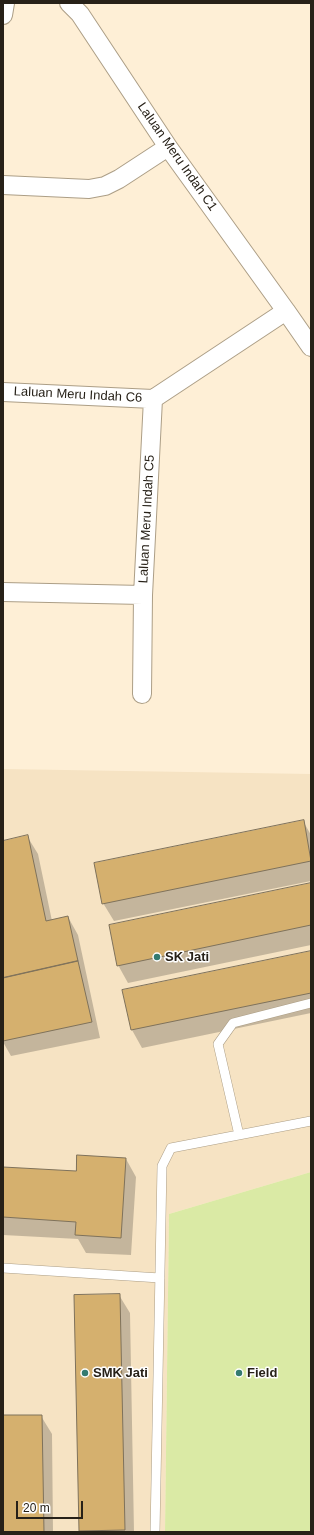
<!DOCTYPE html>
<style>
body{margin:0}
#map{position:relative;width:314px;height:1535px;overflow:hidden;background:#feefd6;font-family:Helvetica,sans-serif}
canvas{display:block}
.frame{position:absolute;inset:0;border:4px solid #272118;pointer-events:none}
.scale{position:absolute;left:16px;top:1501px;width:67px;height:18px;box-sizing:border-box;border:2px solid #272118;border-top:0;padding-left:5px;font-size:12px;line-height:14px;white-space:nowrap;color:#272118;-webkit-text-stroke:3px #fff;paint-order:stroke}
</style>
<div id="map">
<canvas width="314" height="1535"></canvas>
<div class="frame"></div>
<div class="scale">20 m</div>
</div>
<script>
const context = document.querySelector('canvas').getContext('2d');
context.lineJoin = 'round';
function fillPath(path, color) { context.fillStyle = color; context.fill(path, 'evenodd'); }
function trace(path, color, width, dash) { context.strokeStyle = color; context.lineWidth = width; context.lineCap = dash ? 'butt' : 'round'; context.setLineDash(dash || []); context.stroke(path); }
function label(font, color, halo, rows, align = 'center') {
  context.font = font + ' Helvetica,sans-serif'; context.lineWidth = 3; context.setLineDash([]); context.textBaseline = 'middle'; context.strokeStyle = halo; context.fillStyle = color; for (const [text, x, y, turn = 0] of rows) {
    context.save(); context.translate(x, y); context.rotate((+turn || 0) * Math.PI / 180); context.textAlign = isNaN(turn) ? turn : align; if (halo) context.strokeText(text, 0, 0); context.fillText(text, 0, 0); context.restore();
  }
}
const built = new Path2D(`
 M3 769 311 774V1172L169 1214 165 1532H3Z`);
const green = new Path2D(`
 M311 1172V1532H165L169 1214Z`);
const shadow = new Path2D(`
 M303 821 311 835V881L114 921 103 903Z
 M27 836 38 854 52 921 68 917 78 935 100 1038 11 1056 3 1042V842Z
 M311 884V945L128 983 118 965Z
 M311 952V1013L142 1048 132 1030Z
 M126 1159 136 1177 131 1255 86 1253 78 1239 3 1235V1168L77 1172Z
 M119 1295 130 1313 134 1532H80L75 1296Z
 M3 1416H41L52 1434 53 1532H3Z`);
const building = new Path2D(`
 M304 820 311 861 102 904 94 863Z
 M28 835 46 921 68 916 78 961 3 978V841Z
 M311 883V925L117 966 109 925Z
 M311 951V993L131 1030 122 990Z
 M78 961 92 1022 3 1041V978Z
 M77 1155 126 1158 121 1238 75 1235 76 1222 3 1217V1167L76 1171Z
 M120 1294 125 1530 79 1531 74 1295Z
 M3 1415H42L44 1532H3Z`);
const service = new Path2D(`
 M239 1135 218 1044 233 1023 311 1003
 M3 1268 160 1278
 M155 1532 162 1166 171 1148 311 1121`);
const minor = new Path2D(`
 M69 3 80 14 168 147 286 311
 M3 15 5 3
 M3 185 89 189 105 186 119 179 168 147
 M3 392 153 399
 M153 399 286 311 311 347
 M3 592 143 595 153 399
 M142 694 143 595`);
const markers = [
 [157,957,4,"#347a70"],
 [85,1373,4,"#347a70"],
 [239,1373,4,"#347a70"]
];
const streetNames = [
 ["Laluan Meru Indah C1",177,157,55],
 ["Laluan Meru Indah C6",78,395,3],
 ["Laluan Meru Indah C5",147,519,-87]
];
const poiNames = [
 ["SK Jati",165,957],
 ["SMK Jati",93,1373],
 ["Field",247,1373]
];
fillPath(built, '#f6e3c3');
fillPath(green, '#daeaa5');
fillPath(shadow, '#0003');
fillPath(building, '#d5b06e');
trace(building, '#7f725b', 1);
trace(service, '#ac9e86', 10);
trace(minor, '#ac9e86', 20);
trace(service, '#fff', 9);
trace(minor, '#fff', 18);
for (const [x, y, r, color] of markers) { const dot = new Path2D(); dot.arc(x, y, r, 0, 2 * Math.PI); context.fillStyle = color; context.fill(dot); trace(dot, '#fff', 1.5); }
label('13px', '#272118', '#fff', streetNames);
label('bold 13px', '#272118', '#fff', poiNames, 'left');
</script>
